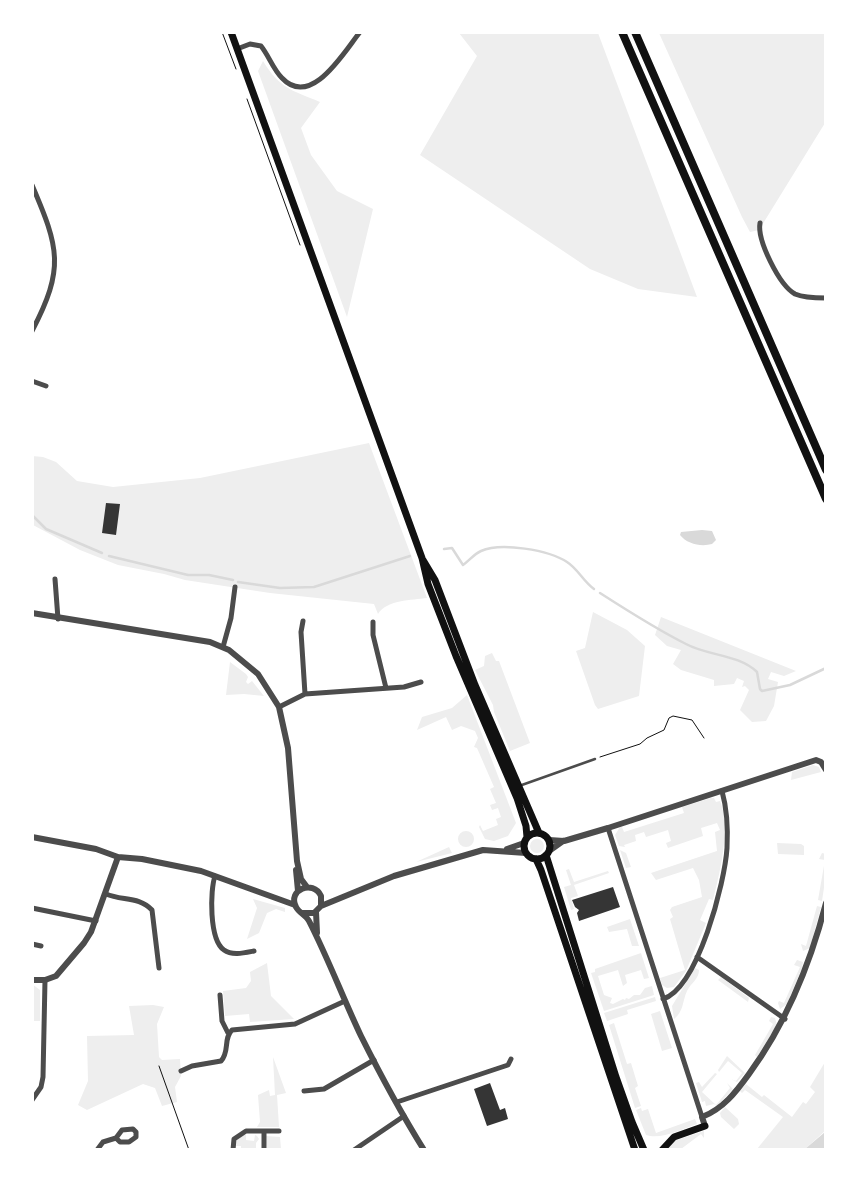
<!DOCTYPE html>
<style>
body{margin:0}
#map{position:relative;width:858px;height:1182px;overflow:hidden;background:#fff;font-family:"Archivo Narrow",sans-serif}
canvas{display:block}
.frame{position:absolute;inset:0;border:34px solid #fff;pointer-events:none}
</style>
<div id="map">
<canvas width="858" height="1182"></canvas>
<div class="frame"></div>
</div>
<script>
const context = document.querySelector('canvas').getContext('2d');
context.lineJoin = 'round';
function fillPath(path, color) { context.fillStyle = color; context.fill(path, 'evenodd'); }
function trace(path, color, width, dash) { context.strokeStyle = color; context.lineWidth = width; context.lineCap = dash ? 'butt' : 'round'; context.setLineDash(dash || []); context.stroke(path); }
const green = new Path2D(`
 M459 33H598L697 297 638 289 590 269 420 155 477 56Z
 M659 33H825V123L759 230 750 232 742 217Z
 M263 61C280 89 292 90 320 102L301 128 311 155 337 191 373 209 347 317 258 71Z
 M369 443 427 598C412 600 386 600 378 614L374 604 270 593 185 580 164 574 118 565 80 550 33 525 32 456 43 457 56 462 77 481 113 487 200 478Z
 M593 612 627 630 645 646 639 696 598 709 595 705 576 651 585 648Z
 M661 617 796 671 784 676 771 672 768 679 778 682 774 706 766 721 752 722 740 710 749 690 745 686 742 687 744 681 737 678 734 684 714 686V680L681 670 673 664 681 650 667 646 655 635Z
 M492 653 496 661H499L530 743 510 751 494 712 493 705 475 670 484 666 485 656Z
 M230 662 246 674 248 677 246 682 248 684 252 681 264 696 244 694 226 695Z
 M467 695 516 823 508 836 494 841 485 839 479 827 480 825 483 831 498 825 496 819 501 817 498 808 492 810 490 805 496 803 490 789 494 787 477 748 474 747 478 738 475 731 461 726 452 730 446 717 417 730 422 717 452 708Z
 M813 765 819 767 821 772 791 780 792 772Z
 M711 798H714L716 802 720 801C731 827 720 873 713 900L709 899 700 920 706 923 686 971 674 987 667 988 662 985 660 978 685 970 670 919 673 917 670 910 672 907 702 897 699 880 693 868 656 880 651 873 717 851 715 832 720 830 717 823 701 828 703 836 668 848 666 843 671 841 668 830 646 837 644 832 635 835 636 841 624 845 625 847 619 846 615 835 620 827H622L624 832 684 813 682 807Z
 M458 839a8 8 0 1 1 16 0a8 8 0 1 1-16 0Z
 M530 846a7 7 0 1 1 14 0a7 7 0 1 1-14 0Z
 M777 843 801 844 804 846V855L778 854Z
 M449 847 452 853 416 862Z
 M620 850 626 853 631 867 626 868Z
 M822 853 826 854 825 881 822 901 818 900 825 860 819 859Z
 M569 869 574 882 608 871 609 873 574 885 578 896 571 898 574 909 571 910 564 887 571 885 566 870Z
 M253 899 285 908V912L276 909 267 913 259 933 247 939 257 908Z
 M817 906 821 907 810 948 803 951 801 944 806 946Z
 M630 919 639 946H632L627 929 609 932 607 927Z
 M641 953 649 978 644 979 641 970 625 975 627 983 623 986 618 970 598 976 604 995 612 998 610 1003 613 1004 623 999 625 1000 626 998 629 999 634 995H640L645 988 652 986 654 995 604 1011 591 973 595 972V969Z
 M797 960 803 962 802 968 787 1004 780 1009 778 1003 779 1001 784 1003 800 967 794 965Z
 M267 963 271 996 294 1019 250 1022 249 1014 225 1016 223 991 246 988 251 981 250 972Z
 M695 968 699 970C699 979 691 983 687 991 682 1002 684 1011 674 1019L672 1006Z
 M721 977 749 998 748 1002 718 980Z
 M32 984 40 990V1021H33Z
 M655 997 656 1001 627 1010 628 1014 607 1021 604 1013Z
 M153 1005 164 1007 157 1024 159 1057 162 1060 180 1059 181 1076 175 1087 177 1102 162 1106 155 1088 143 1084 87 1110 78 1105 88 1081 87 1036 134 1035 129 1006Z
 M660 1011 672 1048 662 1051 651 1014Z
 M771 1017 775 1018 777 1025 757 1057 755 1055 773 1024 769 1021Z
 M614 1023 627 1064 631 1063 638 1086 635 1088 641 1106 635 1108 609 1025Z
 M727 1056 745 1073 737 1082 731 1079 736 1081 742 1073 728 1061 719 1072 718 1070Z
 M273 1057 286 1093 277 1095 279 1127H257L260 1122 258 1095 269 1090 270 1096 275 1095Z
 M825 1062V1131L805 1149H757L783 1117 745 1090 742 1093 740 1091 746 1084 762 1097 764 1095 792 1117 803 1102 806 1104 815 1092 810 1087Z
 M715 1073 717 1074 702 1092 716 1105 730 1088 727 1083 733 1089 717 1106 714 1104 706 1106 705 1101 702 1102 696 1083 699 1082 702 1087Z
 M725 1107 738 1119 739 1124 734 1129 721 1117 720 1113Z
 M641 1108 642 1111 648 1109 656 1133 695 1119 697 1124C682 1129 661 1140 646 1135L636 1110Z
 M704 1131V1138L701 1134 681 1149 666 1150 674 1141Z
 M244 1135H246V1140L254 1141 255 1135 257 1136 259 1139 256 1143V1149H241V1146H236L237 1140Z
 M266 1136 280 1137 281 1149H267Z`);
const water = new Path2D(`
 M702 530 712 531 716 540 712 544C701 547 687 544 680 535L681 532Z
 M825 1131V1149H805L825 1132Z`);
const stream = new Path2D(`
 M32 515 46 529 102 553
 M444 549 452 548 463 565C469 561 474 554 481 551 501 542 549 550 567 562 578 569 583 581 594 589
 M109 556 188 575H209L233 580
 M238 582 280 588 314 587 410 556
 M600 593C628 611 656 629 686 644 708 656 738 654 757 672L760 689 762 691 790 685 826 668`);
const building = new Path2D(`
 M106 503 120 504 116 535 102 533Z
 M613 887 620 907 579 921 577 913 579 910 575 907 572 900Z
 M490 1083 500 1110 505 1108 508 1119 487 1126 474 1089Z`);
const path = new Path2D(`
 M222 32 236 69
 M247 99 300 245
 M600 757 640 744 647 738 664 730 669 718 673 716 692 720 704 738
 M159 1066 189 1150`);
const service = new Path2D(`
 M519 786 595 759`);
const minor = new Path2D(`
 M237 49 250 44 261 46C269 56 273 69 282 78 311 109 344 52 360 32
 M32 185C59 248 65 268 32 331
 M760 223C757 240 779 285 795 294 804 298 816 298 826 298
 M32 381 46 386
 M55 579 58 619
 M303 621 301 632 305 694
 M373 622V635L386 688
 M223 647 231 618 235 587
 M279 707 305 694 404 687 421 682
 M608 828 702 1117
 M215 876C210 890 209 940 224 950 232 956 244 953 254 951
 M106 894C122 901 139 896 152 910L159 968
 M32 908 96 921
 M32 944 41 946
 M697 957 785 1019
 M220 995 222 1021 228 1033
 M663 999C698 988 725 882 727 848 728 829 727 809 722 791
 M181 1071 192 1066 221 1061C230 1051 223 1039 232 1030L295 1024 345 1001
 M304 1091 324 1089 374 1060
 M32 1100 41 1087 43 1077 45 980
 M397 1102 508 1065 511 1059
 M264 1132V1150
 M97 1150 103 1142 116 1138 122 1130 133 1129 136 1132V1137L129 1142H120L116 1138
 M233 1150 234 1139 246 1131H279
 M354 1150 404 1116`);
const tertiary = new Path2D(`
 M32 613 210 642 229 650 258 674 279 707 288 748 297 861 301 879 307 887
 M32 837 96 849 118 857 142 859 201 871 295 905
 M549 840 564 841 608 828 816 760 821 762 826 770
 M507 849 524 843
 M549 851 563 841
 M296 870 298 891
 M321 906 394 876 483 850 526 853
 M316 912 317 933
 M303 913H314L321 906V896C313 879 287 890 296 907 299 913 306 915 309 921 328 958 343 998 361 1036 380 1074 401 1113 424 1150
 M32 980H45L56 976 84 943 91 932 118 857
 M705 1126 702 1117C723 1109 736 1092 749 1074 787 1022 810 965 826 903`);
const secondary = new Path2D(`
 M231 32 422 558 428 584 456 656 517 798 526 826 527 837
 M423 560 435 580 475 685 539 833
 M524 846a13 13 0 1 1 26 0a13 13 0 1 1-26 0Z
 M546 855 616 1077 632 1122 644 1150
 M536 859 541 870 635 1150
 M662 1150 674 1137 705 1126`);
const trunk = new Path2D(`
 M622 32 826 499
 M635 32 826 470`);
fillPath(green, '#eee');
fillPath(water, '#d9d9d9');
trace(stream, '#d9d9d9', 2.5);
fillPath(building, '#353535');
trace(path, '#111', 1);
trace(service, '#4c4c4c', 2.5);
trace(minor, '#4c4c4c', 5);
trace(tertiary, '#4c4c4c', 6);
trace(secondary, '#111', 7);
trace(trunk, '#111', 8);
</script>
